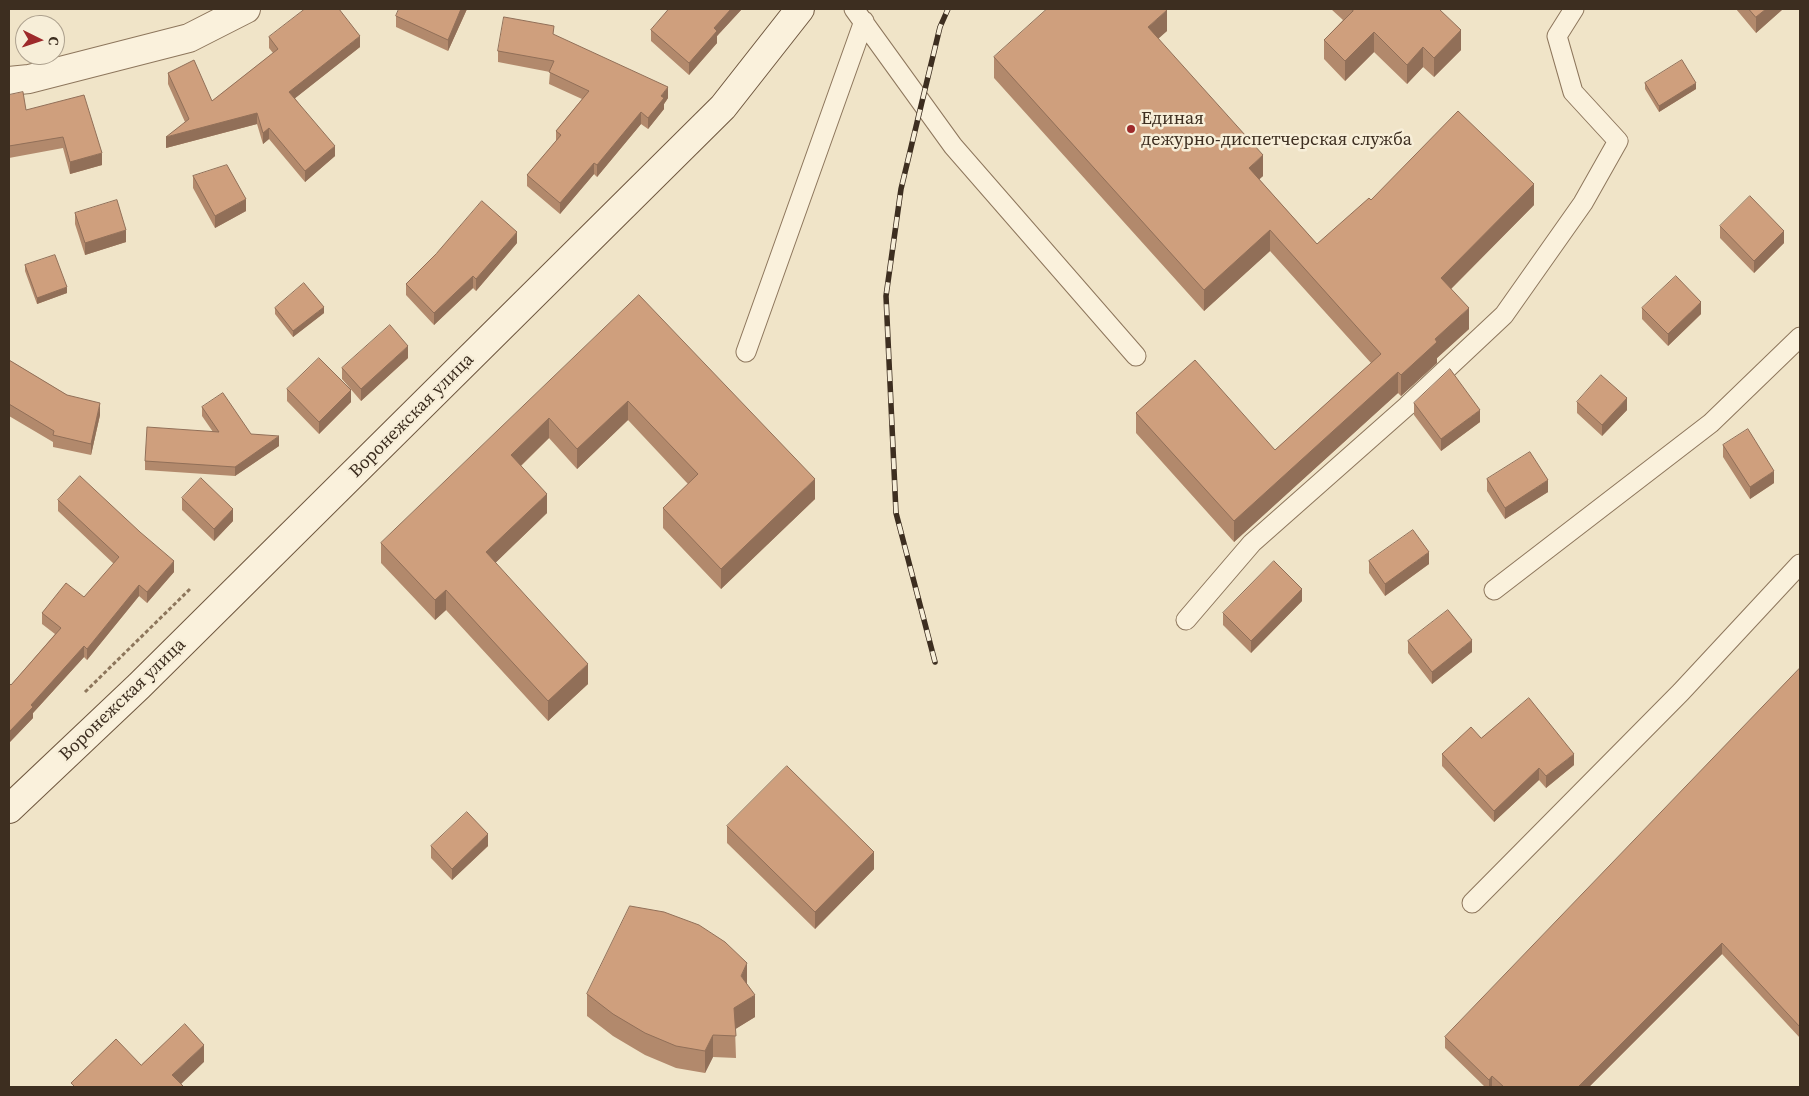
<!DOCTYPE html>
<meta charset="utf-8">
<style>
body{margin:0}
#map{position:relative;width:1809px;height:1096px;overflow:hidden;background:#f0e4c8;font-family:"Source Serif 4",serif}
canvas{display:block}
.frame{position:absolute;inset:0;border:10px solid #3d2e20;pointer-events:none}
.north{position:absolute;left:15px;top:15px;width:50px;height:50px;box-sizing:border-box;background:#f7eed8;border:1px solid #ada18e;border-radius:50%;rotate:94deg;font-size:14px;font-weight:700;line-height:20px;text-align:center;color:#3d2e20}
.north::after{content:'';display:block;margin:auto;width:18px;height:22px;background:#9e2a2b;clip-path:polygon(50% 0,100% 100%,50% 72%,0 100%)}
</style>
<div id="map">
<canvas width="1809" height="1096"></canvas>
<div class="frame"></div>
<div class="north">С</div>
</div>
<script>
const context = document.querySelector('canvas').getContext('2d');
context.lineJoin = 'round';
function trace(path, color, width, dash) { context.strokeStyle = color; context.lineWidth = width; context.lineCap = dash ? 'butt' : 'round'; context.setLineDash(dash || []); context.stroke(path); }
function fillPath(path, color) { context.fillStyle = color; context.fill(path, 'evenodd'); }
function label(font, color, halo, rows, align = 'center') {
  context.font = font + ' "Source Serif 4",serif'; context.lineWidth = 5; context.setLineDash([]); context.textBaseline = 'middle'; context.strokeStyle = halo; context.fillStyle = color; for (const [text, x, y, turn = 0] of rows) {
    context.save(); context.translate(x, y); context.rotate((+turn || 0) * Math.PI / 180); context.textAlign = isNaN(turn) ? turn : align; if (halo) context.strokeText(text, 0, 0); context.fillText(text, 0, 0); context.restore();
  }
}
const path = new Path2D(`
 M85 692 191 588`);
const lane = new Path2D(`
 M854 9 953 146 1136 356
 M746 352 864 21
 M1494 590 1711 423 1800 337
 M1186 620 1252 543 1407 406 1504 315 1583 203 1618 141 1573 92 1557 36 1574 9
 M1472 903 1681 692 1800 564`);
const street = new Path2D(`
 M9 81 29 79 189 38 246 9`);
const secondary = new Path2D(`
 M9 809 139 686 723 107 800 9`);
const rail = new Path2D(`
 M935 662 896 513 886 296 901 189 940 27 948 9`);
const wall = new Path2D(`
 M467 9 448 51 396 27V16Z
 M669 9H742L717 36V43L689 75 651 41V30Z
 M1331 9H1439L1461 50 1434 77 1423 67 1407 84 1374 52 1345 81 1324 59V40L1343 20Z
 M1736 9H1783L1756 33Z
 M1167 31 1158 38 1263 176 1259 179 1317 244 1371 200 1534 205 1451 289 1469 329 1437 358V363L1401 396 1398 393 1234 542 1136 433V413L1275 450 1371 363 1270 251 1204 311 994 78V57Z
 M554 35 668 98 664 104V109L648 129 641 124 597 177 594 174 560 214 527 186V175L556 141V131L582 99 549 84 550 72 498 62V51Z
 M269 37 360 47 295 98 335 156 305 182 269 139 263 144 257 124 166 148 185 122 168 84V73L212 101 273 53 269 48Z
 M1645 83 1696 89 1659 112 1645 89Z
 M9 95 26 110 102 165 70 174 63 148 9 158Z
 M193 176 246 211 215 228 193 188Z
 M75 213 126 242 85 255 75 224Z
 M1720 226 1784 243 1754 273 1720 238Z
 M517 243 476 291 473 288 434 325 406 295V284Z
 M25 265 67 293 37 304 25 271Z
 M639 295 815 499 721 589 663 528V508L688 484 628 420 577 469 549 438 521 466 547 513 495 563 588 684 548 721 446 610 435 620 381 563V543Z
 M275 308 324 313 293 337 275 314Z
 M1642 308 1701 314 1668 346 1642 319Z
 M408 358 361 401 342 379V368Z
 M9 360 100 415 91 455 53 447V442L9 416Z
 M287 389 351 402 319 434 287 401Z
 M1577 402 1627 410 1602 436 1577 413Z
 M1414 403 1480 422 1441 451 1414 415Z
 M202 407 251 434 279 446 235 476 145 470V461L213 432 202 416Z
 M1723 445 1774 483 1750 499 1723 457Z
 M1487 479 1548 492 1505 519 1487 491Z
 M182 498 233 521 214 541 182 510Z
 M58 500 174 572 147 603 139 596 87 660 84 657 33 713V718L9 743V683L11 685 55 634 42 624V613L84 597 114 564 58 511Z
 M1369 561 1429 564 1385 596 1369 573Z
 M1302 601 1251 653 1223 625V613Z
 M1408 641 1472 652 1432 684 1408 653Z
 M1800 668V1038L1722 954 1589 1087H1485L1445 1048V1037Z
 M1481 738 1574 765 1546 788 1539 780 1494 822 1442 766V754Z
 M727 826 874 869 815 929 727 843Z
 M431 846H488L452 880 431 858Z
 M747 984 755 1017 735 1029 736 1058 713 1057 705 1073 676 1068 645 1055 613 1036 587 1016V994Z`);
const shadedWall = new Path2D(`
 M461 9H467L448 51V40Z
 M731 9H742L717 36V43L689 75V63L714 28Z
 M1766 9H1783L1756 33V17Z
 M1167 10V31L1148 48V27Z
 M1461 30V50L1434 77V58Z
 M1374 32V52L1345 81V61Z
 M360 36V47L289 103V92Z
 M1423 47V67L1407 84V65Z
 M1696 83V89L1659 112V106Z
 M668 87V98L664 104V109L648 129V118L661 96Z
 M641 112V124L597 177V165Z
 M257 113V124L166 148V137Z
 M269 128V139L263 144V133Z
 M335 146V156L305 182V171Z
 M102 153V165L70 174V162Z
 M1263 155V176L1249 189V168Z
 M594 163V174L560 214V203Z
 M1534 184V205L1441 299V278Z
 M246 199V211L215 228V216Z
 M126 230V242L85 255V243Z
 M1270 230V251L1204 311V290Z
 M1784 231V243L1754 273V261Z
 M517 232V243L476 291V279Z
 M473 276V288L434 325V313Z
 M67 287V293L37 304V298Z
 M1701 302V314L1668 346V334Z
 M324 307V313L293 337V331Z
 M1469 308V329L1437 358V363L1401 396V375L1435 339Z
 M408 346V358L361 401V389Z
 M1398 372V393L1234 542V521Z
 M351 390V402L319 434V422Z
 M1627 398V410L1602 436V425Z
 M628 401V420L577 469V449Z
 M100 403V415L91 455V444Z
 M1480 410V422L1441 451V439Z
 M549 418V438L511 475V455Z
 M279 436V446L235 476V467Z
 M1774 471V483L1750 499V487Z
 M815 479V499L721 589V569Z
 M1548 480V492L1505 519V508Z
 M547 494V513L486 572V552Z
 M233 509V521L214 541V529Z
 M1429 552V564L1385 596V584Z
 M174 561V572L147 603V592Z
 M139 585V596L87 660V649Z
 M1302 589V601L1251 653V641Z
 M446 590V610L435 620V600Z
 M1472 640V652L1432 684V672Z
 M84 646V657L33 713V718L9 743V732L31 705Z
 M588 664V684L548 721V701Z
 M1574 754V765L1546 788V776Z
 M1539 768V780L1494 822V811Z
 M488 834V846L452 880V869Z
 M874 852V869L815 929V912Z
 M1722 943V954L1589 1087H1578Z
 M747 963V985L741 976Z
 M755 995V1017L734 1030V1008Z
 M713 1035V1057L705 1073V1051Z
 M204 1045V1062L178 1087 172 1075Z
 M1492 1076V1087H1489V1080Z`);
const building = new Path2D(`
 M305 9H339L360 36 289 92 335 146 305 171 269 128 263 133 257 113 166 137 189 119 168 73 194 60 212 101 278 49 269 37Z
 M399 9H461L448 40 396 16Z
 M669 9H731L714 28 717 31 689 63 651 30Z
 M1047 9H1166L1167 10 1148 27 1263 155 1249 168 1317 244 1369 198 1371 200 1458 111 1534 184 1441 278 1469 308 1435 339 1437 342 1401 375 1398 372 1234 521 1136 413 1195 360 1275 450 1381 354 1270 230 1204 290 994 57Z
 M1351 9H1439L1461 30 1434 58 1423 47 1407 65 1374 32 1345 61 1324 40 1353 11Z
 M1749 9H1766L1756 17Z
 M504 17 554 26 553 34 668 87 661 96 664 98 648 118 641 112 597 165 594 163 560 203 527 175 561 135 556 131 589 91 549 72 554 61 498 51Z
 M1682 60 1696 83 1659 106 1645 83Z
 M23 92 26 110 84 95 102 153 70 162 63 137 9 146V95Z
 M227 165 246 199 215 216 193 176Z
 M1750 196 1784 231 1754 261 1720 226Z
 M117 200 126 230 85 243 75 213Z
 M482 201 517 232 476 279 473 276 434 313 406 284 436 254Z
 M55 255 67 287 37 298 25 265Z
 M1676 276 1701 302 1668 334 1642 308Z
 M304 283 324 307 293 331 275 308Z
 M639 295 815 479 721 569 663 508 698 474 628 401 577 449 549 418 511 455 547 494 486 552 588 664 548 701 446 590 435 600 381 543Z
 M390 325 408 346 361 389 342 368Z
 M319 358 351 390 319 422 287 389Z
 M9 360 67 395 100 403 91 444 53 435 54 431 9 404Z
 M1450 369 1480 410 1441 439 1414 403Z
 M1601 375 1627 398 1602 425 1577 402Z
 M223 393 251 434 279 436 235 467 145 461 147 427 219 432 202 407Z
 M1748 429 1774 471 1750 487 1723 445Z
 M1530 452 1548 480 1505 508 1487 479Z
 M80 476 140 532 174 561 147 592 139 585 87 649 84 646 31 705 33 707 9 732V683L11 685 61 628 42 613 66 583 84 597 119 557 58 500Z
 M201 478 233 509 214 529 182 498Z
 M1413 530 1429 552 1385 584 1369 561Z
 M1274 561 1302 589 1251 641 1223 613Z
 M1448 610 1472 640 1432 672 1408 641Z
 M1800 668V1027L1722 943 1578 1087H1504L1492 1076 1489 1080 1445 1037Z
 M1529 698 1574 754 1546 776 1539 768 1494 811 1442 754 1471 727 1481 738Z
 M787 766 874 852 815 912 727 826Z
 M467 812 488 834 452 869 431 846Z
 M630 906 664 912 699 925 725 942 747 963 741 976 755 995 734 1008 736 1036 713 1035 705 1051 676 1046 645 1033 613 1014 587 994Z
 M185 1024 204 1045 172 1075 184 1087H75L71 1083 116 1039 141 1065Z`);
const markers = [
 [1131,129,5,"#9e2a2b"]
];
const poiNames = [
 ["Единая",1141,119],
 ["дежурно-диспетчерская служба",1141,140]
];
const streetNames = [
 ["Воронежская улица",412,416,-45],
 ["Воронежская улица",123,700,-44]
];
trace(lane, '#8d765c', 21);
trace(street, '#8d765c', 30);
trace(secondary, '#6f573f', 30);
trace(path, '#8d765c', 3, [4, 2.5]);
trace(lane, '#faf1dc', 19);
trace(street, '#faf1dc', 28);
trace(secondary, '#faf1dc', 28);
trace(rail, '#3d2e20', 5.5);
trace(rail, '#f7eed8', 4, [11]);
fillPath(wall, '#b2896c');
fillPath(shadedWall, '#916f58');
fillPath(building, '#cf9f7d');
trace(building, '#916f58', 1);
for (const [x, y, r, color] of markers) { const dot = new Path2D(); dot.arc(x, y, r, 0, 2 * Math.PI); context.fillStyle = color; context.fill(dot); trace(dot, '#f7eed8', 2); }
label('18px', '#3d2e20', '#f7eed8', poiNames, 'left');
label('18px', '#3d2e20', '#f7eed8', streetNames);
</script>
